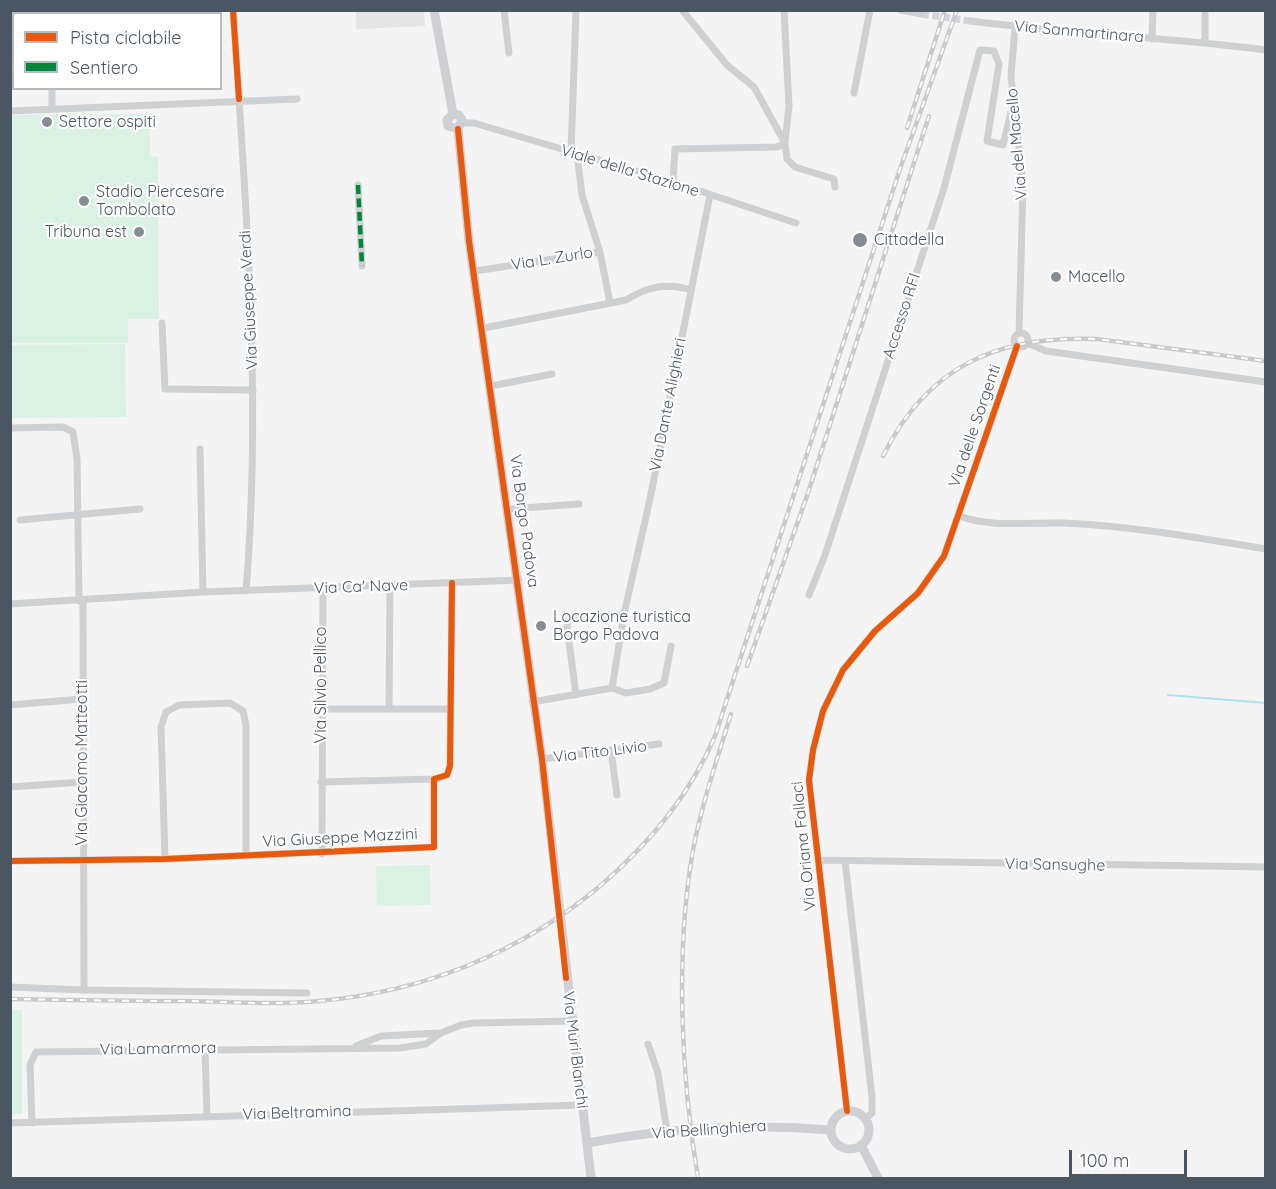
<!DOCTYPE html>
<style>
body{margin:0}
#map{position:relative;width:1276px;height:1189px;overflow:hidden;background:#f4f4f4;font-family:Quicksand,sans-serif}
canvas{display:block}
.frame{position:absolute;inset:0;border:12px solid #4a5661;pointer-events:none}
.legend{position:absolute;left:12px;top:12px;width:210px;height:78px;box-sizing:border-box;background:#fff;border:2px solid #b7bbc0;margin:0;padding:8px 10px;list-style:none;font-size:18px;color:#4a5661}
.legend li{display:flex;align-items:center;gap:12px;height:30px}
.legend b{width:30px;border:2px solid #b7bbc0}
.scale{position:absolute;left:1069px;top:1150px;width:118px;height:27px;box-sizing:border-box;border:3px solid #4a5661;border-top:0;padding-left:8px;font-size:18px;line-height:21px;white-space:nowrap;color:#4a5661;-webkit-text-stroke:4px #fff;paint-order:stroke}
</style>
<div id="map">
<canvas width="1276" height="1189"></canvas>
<div class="frame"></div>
<ul class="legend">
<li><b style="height:8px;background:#e8590c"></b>Pista ciclabile</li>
<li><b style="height:8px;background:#00873e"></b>Sentiero</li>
</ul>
<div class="scale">100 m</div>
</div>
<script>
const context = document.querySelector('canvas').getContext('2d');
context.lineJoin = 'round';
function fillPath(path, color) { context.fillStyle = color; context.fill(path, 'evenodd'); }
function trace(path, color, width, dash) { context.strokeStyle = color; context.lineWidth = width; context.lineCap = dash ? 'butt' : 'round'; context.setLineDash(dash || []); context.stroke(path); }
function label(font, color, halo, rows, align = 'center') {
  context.font = font + ' Quicksand,sans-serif'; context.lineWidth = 4.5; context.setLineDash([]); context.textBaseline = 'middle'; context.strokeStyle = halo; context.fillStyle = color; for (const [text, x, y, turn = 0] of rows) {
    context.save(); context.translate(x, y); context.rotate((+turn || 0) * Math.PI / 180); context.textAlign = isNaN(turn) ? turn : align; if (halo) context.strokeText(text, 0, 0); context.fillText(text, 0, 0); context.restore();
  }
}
const education = new Path2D(`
 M356 11H424L425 26 356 29Z`);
const green = new Path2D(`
 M150 114V156L158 157 159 319H128V343H11V115Z
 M125 344 126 417 11 418V345Z
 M430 865 431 905 377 906 376 866Z
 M11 1010H22V1114H11Z`);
const stream = new Path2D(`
 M1168 695 1266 703`);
const streetTunnel = new Path2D(`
 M922 14 971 21`);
const street = new Path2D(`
 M134 10V14
 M233 10C246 203 262 398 246 591
 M504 10 509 53
 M682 10 727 65 754 87 785 143
 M784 10 789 106 785 143 787 159 795 167 834 179 835 187
 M900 10 922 14
 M1205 10V42
 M971 21C1069 34 1168 37 1266 50
 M1015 27 1011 76 1023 186 1019 333
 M10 39H14
 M1152 39 1153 10
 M854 93 870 10
 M52 109V88
 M10 111 297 99
 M463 123H474L673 182 796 223
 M571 152 576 10
 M673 182 675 149 777 147 785 143
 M358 185 362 266
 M600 252 610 303
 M475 271 600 252 582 195 577 154
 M162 323 165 389 253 390
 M484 328 626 300C647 287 666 282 691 290
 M1014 340a7 7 0 1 1 14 0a7 7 0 1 1-14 0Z
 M1027 343 1046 351 1266 382
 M491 386 552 374
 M10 428 63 427 73 432 77 459 79 601
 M200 449 203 592
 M509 509 579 504
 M959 516C991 528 1031 522 1064 523 1131 526 1200 538 1266 549
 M20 520 140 509
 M809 595 825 555 944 188 980 50 994 51 999 64 987 141 1003 145 1014 100
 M83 601 84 990 307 993
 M10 604 203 592 519 580
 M612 688 624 614 650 499 710 195
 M576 695 567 626 569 616 624 614
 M532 702 612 688 626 693 650 689 664 683 671 646
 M10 705 82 699
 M389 708 390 585
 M321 709H450
 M611 751 617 795
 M542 759 659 744
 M321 782 434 779
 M10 787 82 782
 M322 854 323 588
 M165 859 161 727 166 712 179 705 230 703 243 711 246 725V856
 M818 860 1266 867
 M10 861 165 859 434 847V779L447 775 450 766 452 583
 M845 861 872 1097V1113L865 1119
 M10 987 84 990
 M648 1044 658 1073 667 1131
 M356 1046 381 1036 441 1033 461 1025 474 1023 572 1021
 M205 1049 207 1117
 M847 1111 809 780 813 750 823 711 843 670 875 631 918 593 944 556 1017 346
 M10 1123 583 1105
 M32 1123 30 1065 36 1052 400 1048 426 1044 441 1033`);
const secondary = new Path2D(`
 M434 10 453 114
 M453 114 447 120 448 126 458 129
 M453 114 459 115 462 120 458 129
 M458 129 469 241 542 759 591 1178
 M831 1130a19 19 0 1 1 38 0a19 19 0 1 1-38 0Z
 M587 1143C668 1128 749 1123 831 1130
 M861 1145 878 1178`);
const rail = new Path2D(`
 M907 128 945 10
 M883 456C928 365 999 335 1097 339L1266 361
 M747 666 808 493 929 116
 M10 999C69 1000 128 1001 187 1001 231 1002 275 1005 319 1001 423 992 520 953 600 886 648 845 690 795 715 736L900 169 957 10
 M698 1178C681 1077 675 952 693 850 702 804 717 759 731 714`);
const quiet = new Path2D(`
 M358 185 362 266`);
const cycleway = new Path2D(`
 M233 10 239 99
 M458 129 469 241 542 759 566 978
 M10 861 165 859 434 847V779L447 775 450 766 452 583
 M847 1111 809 780 813 750 823 711 843 670 875 631 918 593 944 556 1017 346`);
const markers = [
 [47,122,6,"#868d94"],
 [84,201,6,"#868d94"],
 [139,232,6,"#868d94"],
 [860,240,8,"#868d94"],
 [1056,277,6,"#868d94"],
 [541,626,6,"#868d94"]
];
const streetNames = [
 ["Via Sanmartinara",1079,32,5],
 ["Via del Macello",1017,144,-95],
 ["Viale della Stazione",630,171,17],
 ["Via L. Zurlo",552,259,-9],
 ["Via Giuseppe Verdi",249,300,-93],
 ["Accesso RFI",902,316,-72],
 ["Via Dante Alighieri",668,405,-79],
 ["Via delle Sorgenti",975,426,-71],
 ["Via Borgo Padova",524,521,82],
 ["Via Ca' Nave",361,587,-2],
 ["Via Silvio Pellico",321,685,-90],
 ["Via Tito Livio",600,752,-7],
 ["Via Giacomo Matteotti",82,763,-90],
 ["Via Giuseppe Mazzini",340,838,-3],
 ["Via Oriana Fallaci",804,846,-96],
 ["Via Sansughe",1055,865,1],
 ["Via Lamarmora",158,1049,-1],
 ["Via Muri Bianchi",575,1050,83],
 ["Via Beltramina",297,1113,-2],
 ["Via Bellinghiera",709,1130,-4]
];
const poiNames = [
 ["Settore ospiti",59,122],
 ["Stadio Piercesare",96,192],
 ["Tombolato",96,210],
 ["Tribuna est",127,232,"right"],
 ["Cittadella",874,240],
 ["Macello",1068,277],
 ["Locazione turistica",553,617],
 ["Borgo Padova",553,635]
];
fillPath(education, '#e6e5e6');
fillPath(green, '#d9f2e3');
trace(stream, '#aee2f0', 2);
trace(streetTunnel, '#d2d4d7', 7, [7, 3.5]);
trace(street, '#ced0d2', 7);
trace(secondary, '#ced0d4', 9);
trace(rail, '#c9cacc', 4.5);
trace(rail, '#fff', 2, [7]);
trace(quiet, '#00873e', 4.5, [9, 4.5]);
trace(cycleway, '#e8590c', 6);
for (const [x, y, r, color] of markers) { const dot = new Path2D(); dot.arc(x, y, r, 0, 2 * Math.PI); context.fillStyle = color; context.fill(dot); trace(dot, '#fff', 2); }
label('16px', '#4a5661', '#fff', streetNames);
label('16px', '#4a5661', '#fff', poiNames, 'left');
</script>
